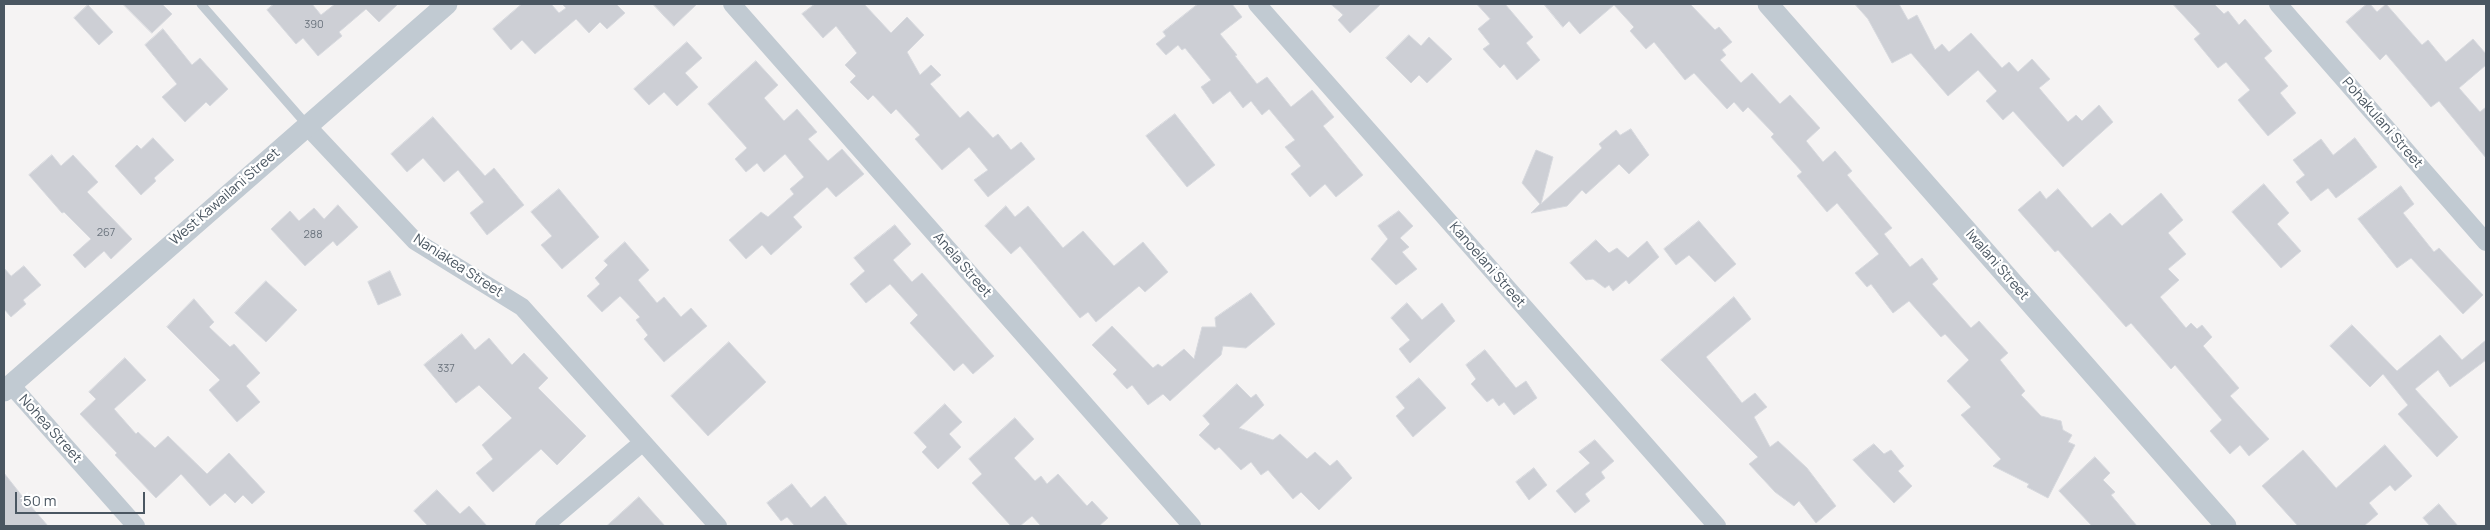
<!DOCTYPE html>
<style>
body{margin:0}
#map{position:relative;width:2490px;height:530px;overflow:hidden;background:#f5f3f3;font-family:Manrope,sans-serif}
canvas{display:block}
.frame{position:absolute;inset:0;border:5px solid #4a5661;pointer-events:none}
.scale{position:absolute;left:15px;top:492px;width:130px;height:22px;box-sizing:border-box;border:2px solid #4a5661;border-top:0;padding-left:6px;font-size:15px;line-height:18px;white-space:nowrap;color:#4a5661;-webkit-text-stroke:4px #fff;paint-order:stroke}
</style>
<div id="map">
<canvas width="2490" height="530"></canvas>
<div class="frame"></div>
<div class="scale">50 m</div>
</div>
<script>
const context = document.querySelector('canvas').getContext('2d');
context.lineJoin = 'round';
function fillPath(path, color) { context.fillStyle = color; context.fill(path, 'evenodd'); }
function trace(path, color, width, dash) { context.strokeStyle = color; context.lineWidth = width; context.lineCap = dash ? 'butt' : 'round'; context.setLineDash(dash || []); context.stroke(path); }
function label(font, color, halo, rows, align = 'center') {
  context.font = font + ' Manrope,sans-serif'; context.lineWidth = 4.5; context.setLineDash([]); context.textBaseline = 'middle'; context.strokeStyle = halo; context.fillStyle = color; for (const [text, x, y, turn = 0] of rows) {
    context.save(); context.translate(x, y); context.rotate((+turn || 0) * Math.PI / 180); context.textAlign = isNaN(turn) ? turn : align; if (halo) context.strokeText(text, 0, 0); context.fillText(text, 0, 0); context.restore();
  }
}
const building = new Path2D(`
 M123 4H162L172 14 152 33Z
 M274 4H312L321 15 335 4H398L379 22 366 9 339 32 342 36 318 56 303 38 296 44 267 10Z
 M522 4H551L559 13 566 8 562 4H616L625 13 607 29 600 22 589 33 576 19 535 54 522 40 511 50 493 29Z
 M653 4H697L674 26Z
 M815 4H864L891 33 907 17 924 35 907 52 920 75 931 65 941 75 930 84 960 118 968 111 993 138 998 134 1011 150 1021 142 1035 159 988 197 974 180 988 170 969 147 942 170 915 139 920 135 896 109 891 114 873 95 868 100 850 82 856 76 845 65 857 53 836 26 823 38 802 14Z
 M1198 4H1232L1242 17 1220 34 1237 55 1235 56 1257 84 1267 77 1291 107 1312 90 1334 117 1323 126 1363 175 1336 197 1325 184 1310 197 1291 174 1301 166 1285 147 1295 140 1269 109 1262 115 1251 101 1243 108 1230 91 1213 104 1201 87 1211 80 1185 48 1182 50 1178 45 1166 55 1156 44 1166 36 1163 32Z
 M1331 4H1381L1350 33 1338 20 1343 15Z
 M1477 4H1505L1533 37 1526 43 1540 60 1517 80 1504 64 1500 68 1483 49 1490 44 1478 29 1490 19Z
 M1544 4H1690L1715 30 1719 27 1732 42 1722 50 1726 55 1720 60 1741 83 1752 73 1780 104 1790 95 1820 128 1806 141 1823 162 1835 151 1852 171 1847 175 1892 228 1884 234 1910 267 1922 258 1938 279 1932 284 1971 328 1979 321 2008 353 2000 360 2025 391 2021 395 2041 416 2061 421 2063 430 2072 435 2068 442 2075 445 2048 498 2027 487 2029 484 1993 466 2001 459 1961 415 1971 407 1947 381 1969 360 1945 334 1941 337 1909 301 1893 313 1871 284 1867 287 1855 273 1879 254 1837 203 1827 212 1797 176 1802 172 1771 137 1774 134 1748 107 1743 112 1734 102 1727 109 1694 73 1685 80 1654 42 1646 49 1630 31 1634 27 1614 5 1580 34 1569 21 1563 27Z
 M1855 4H1899L1908 20 1917 15 1935 50 1942 44 1949 52 1971 33 2002 68 2009 62 2018 72 2032 59 2050 79 2039 88 2068 122 2076 115 2082 121 2099 105 2113 122 2063 167 2013 111 2003 120 1986 101 1997 91 1978 70 1948 96 1911 53 1892 63 1868 19Z
 M2173 4H2214L2224 14 2228 11 2239 25 2245 19 2272 51 2264 58 2288 86 2280 93 2296 113 2268 136 2238 100 2250 90 2226 62 2218 68 2194 39 2200 34Z
 M2367 4H2370L2377 12 2386 4 2422 45 2428 40 2446 62 2473 39 2486 54V65L2459 88 2480 112 2486 107V158L2439 101 2431 107 2386 54 2380 60 2346 22Z
 M88 5 113 32 99 45 74 18Z
 M163 29 192 65 200 58 228 89 210 106 206 102 185 122 162 97 177 84 145 45Z
 M1409 35 1421 46 1429 37 1452 59 1427 83 1419 75 1411 83 1386 58Z
 M687 42 702 58 685 73 698 87 677 106 664 92 649 105 634 89Z
 M756 61 778 85 764 98 784 121 797 109 817 132 808 139 828 161 842 149 864 174 836 197 827 187 793 217 802 227 771 255 762 245 746 259 729 240 761 212 768 217 794 194 790 189 804 177 785 154 764 172 757 163 746 172 735 159 747 148 708 104Z
 M1175 114 1215 165 1187 187 1146 136Z
 M433 117 485 176 494 168 524 205 487 235 470 213 484 202 458 170 444 182 423 158 407 172 391 154Z
 M1631 129 1649 155 1629 174 1619 164 1586 194 1582 190 1567 206 1531 213 1540 204 1522 183 1536 150 1553 157 1541 204 1602 148 1599 144 1616 130 1620 135Z
 M153 138 174 160 154 178 156 181 141 195 115 166 137 145 141 149Z
 M2355 138 2377 167 2336 198 2328 188 2311 201 2296 182 2305 175 2293 160 2321 139 2333 155Z
 M52 155 61 166 73 155 98 182 87 192 132 239 111 259 104 251 85 268 73 255 91 239 64 212 62 213 29 175Z
 M2264 184 2289 213 2277 224 2301 251 2281 268 2232 212Z
 M2401 186 2414 204 2403 213 2434 252 2439 248 2483 295 2463 314 2411 258 2397 268 2358 219Z
 M559 189 599 237 562 269 541 245 552 236 531 212Z
 M2058 189 2092 228 2110 213 2122 226 2161 193 2183 220 2168 233 2186 254 2168 269 2179 280 2160 297 2186 328 2191 323 2197 329 2202 325 2212 337 2203 346 2239 388 2230 396 2269 439 2249 456 2240 445 2230 454 2210 431 2222 420 2175 365 2171 369 2131 323 2126 327 2058 250 2055 252 2018 210 2040 191 2046 199Z
 M338 205 358 227 337 246 333 241 305 266 271 229 290 211 299 221 314 208 324 219Z
 M1006 206 1015 217 1028 206 1063 248 1083 231 1114 266 1143 242 1168 272 1145 292 1139 286 1096 322 1088 312 1080 318 1020 246 1011 254 985 226Z
 M1399 211 1413 226 1400 238 1409 247 1402 252 1417 269 1396 285 1371 259 1388 239 1378 226Z
 M1699 221 1736 264 1715 282 1689 255 1676 265 1664 249Z
 M895 225 911 244 893 260 912 282 922 273 994 356 973 374 963 363 954 371 910 323 918 315 890 284 866 303 850 284 865 271 854 258Z
 M1596 240 1609 253 1617 248 1628 258 1647 241 1659 257 1629 284 1626 280 1613 291 1609 285 1605 288 1593 279 1586 280 1570 263Z
 M625 242 649 270 638 280 657 303 664 297 681 317 691 308 707 326 664 362 644 339 648 335 636 320 640 317 620 296 602 312 587 296 600 284 595 278 608 265 604 261Z
 M24 266 41 285 23 300 26 304 11 317 4 309V268L11 276Z
 M390 271 401 295 378 305 368 282Z
 M266 281 297 310 266 342 235 313Z
 M1251 293 1275 324 1246 348 1223 346 1221 355 1170 401 1163 394 1148 405 1132 385 1127 389 1113 374 1117 370 1092 345 1112 326 1153 368 1158 364 1162 367 1184 349 1194 359 1202 327H1216L1215 318Z
 M1734 297 1751 319 1706 357 1742 403 1755 393 1767 407 1754 417 1770 447 1778 441 1807 468 1836 506 1816 523 1799 501 1794 506 1775 492 1749 464 1758 457 1661 360Z
 M194 299 214 322 209 327 230 347 234 344 260 373 246 386 260 402 237 422 209 390 220 380 167 327Z
 M1407 303 1422 320 1442 303 1455 321 1410 363 1399 349 1410 340 1391 318Z
 M2352 325 2397 371 2440 335 2462 360 2486 340V360L2450 387 2438 370 2415 389 2458 437 2437 457 2398 414 2408 405 2383 374 2370 387 2330 346Z
 M462 334 475 350 489 338 512 365 524 353 548 378 538 388 586 436 557 465 541 449 493 492 476 473 493 459 482 445 512 418 479 385 456 403 424 365Z
 M729 342 766 382 708 436 671 396Z
 M1485 350 1516 388 1526 381 1537 398 1514 415 1504 402 1499 406 1493 398 1487 402 1471 384 1476 379 1466 365Z
 M125 358 146 380 114 409 136 434 138 432 155 448 168 436 207 474 229 453 265 492 252 504 243 495 235 503 225 493 210 506 181 474 156 498 115 455 117 453 80 414 96 399 89 392Z
 M1419 378 1446 408 1413 437 1396 416 1405 408 1396 397Z
 M1237 384 1251 398 1256 394 1264 405 1239 428 1273 440 1280 434 1307 459 1315 452 1330 466 1337 460 1352 478 1319 510 1301 492 1293 499 1268 470 1261 475 1251 462 1241 470 1219 447 1215 450 1199 435 1210 424 1203 416Z
 M945 404 962 422 949 434 961 447 938 469 922 452 927 447 914 433Z
 M1015 418 1034 439 1014 458 1035 481 1041 476 1047 484 1058 474 1087 506 1092 501 1108 518 1099 526H1041L1032 516 1020 526H1011L972 483 982 474 969 459Z
 M1595 440 1614 461 1601 472 1605 478 1585 494 1590 501 1575 513 1556 491 1590 463 1579 452Z
 M1874 444 1884 454 1891 450 1904 466 1898 471 1912 486 1894 503 1853 460Z
 M2385 445 2412 476 2395 491 2390 485 2369 503 2378 514 2364 526H2298L2262 486 2303 450 2336 488Z
 M2095 457 2110 473 2103 480 2115 492 2111 495 2137 526H2092L2059 491Z
 M1534 468 1547 485 1529 500 1516 482Z
 M4 473 22 496 48 526H4Z
 M792 484 811 508 825 496 848 526H795L787 517 781 521 767 503Z
 M437 490 460 514 469 506 487 526H428L414 511Z
 M639 497 665 526H607Z
 M2439 504 2458 526H2430L2423 518Z`);
const service = new Path2D(`
 M201 4 307 125`);
const minor = new Path2D(`
 M732 4 1192 526
 M1257 4 1717 526
 M2278 4 2486 242
 M307 126 415 241 522 307 718 526
 M11 385 136 526
 M544 526 643 442`);
const tertiary = new Path2D(`
 M1768 4 2226 526
 M4 391 447 4`);
const numberNames = [
 ["390",314,25],
 ["267",106,233],
 ["288",313,235],
 ["337",446,369]
];
const streetNames = [
 ["Pohakulani Street",2382,123,49],
 ["West Kawailani Street",225,197,-41],
 ["Anela Street",962,265,49],
 ["Kanoelani Street",1487,265,49],
 ["Iwalani Street",1997,265,49],
 ["Naniakea Street",458,266,33],
 ["Nohea Street",50,429,48]
];
fillPath(building, '#cdcfd5');
trace(building, '#d7d9de', 1);
trace(service, '#c1cad2', 9);
trace(minor, '#c1cad2', 18);
trace(tertiary, '#c1cad2', 21);
label('11px', '#6b747e', null, numberNames);
label('14px', '#4a5661', '#fff', streetNames);
</script>
